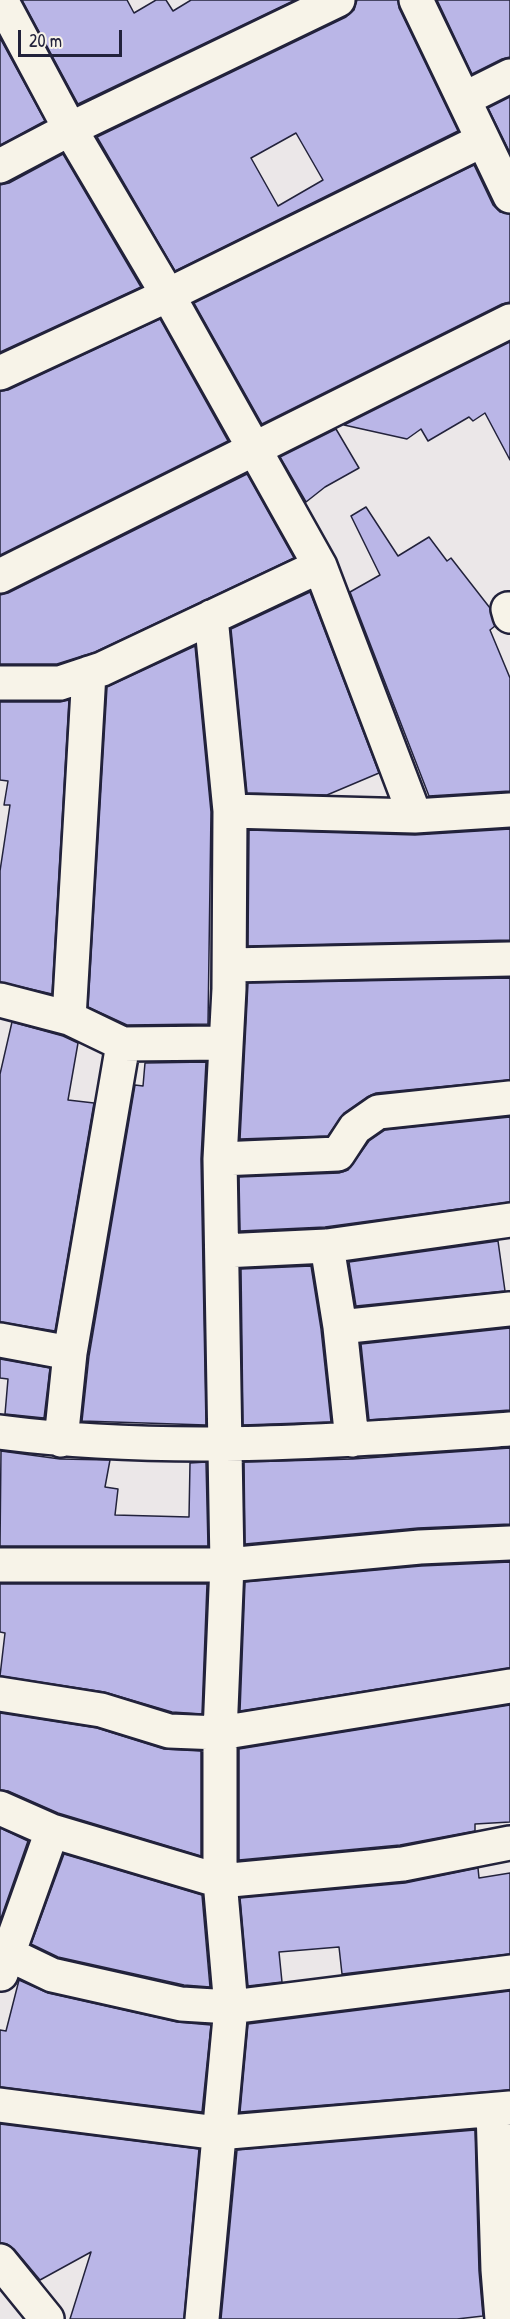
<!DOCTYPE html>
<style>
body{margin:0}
#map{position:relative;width:510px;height:2319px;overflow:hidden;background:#ebe7e8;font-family:"Patrick Hand",sans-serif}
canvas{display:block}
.scale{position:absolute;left:18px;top:30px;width:104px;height:27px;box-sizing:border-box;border:3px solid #22223b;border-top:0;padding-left:8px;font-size:18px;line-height:21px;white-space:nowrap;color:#22223b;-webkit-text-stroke:4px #f7f3e8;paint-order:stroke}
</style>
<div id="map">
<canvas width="510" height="2319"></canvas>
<div class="scale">20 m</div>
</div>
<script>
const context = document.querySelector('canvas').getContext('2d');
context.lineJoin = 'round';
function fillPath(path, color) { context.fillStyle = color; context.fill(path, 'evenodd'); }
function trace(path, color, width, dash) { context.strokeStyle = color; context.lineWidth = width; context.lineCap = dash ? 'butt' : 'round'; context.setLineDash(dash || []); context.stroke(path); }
const building = new Path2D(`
 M22 0H127L134 13 156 0H166L173 11 191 0H295L78 104Z
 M357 0H398L399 8 458 131 175 271 97 137 346 17 354 10ZM296 133 323 180 278 206 251 158Z
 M437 0H510V57L502 59 472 74Z
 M0 38 45 121 0 145Z
 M510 97V153L488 108Z
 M63 154 141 287 0 352V185L9 183Z
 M474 165 493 205 500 212 510 214V302L502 304 262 424 194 303Z
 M160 319 228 441 0 555V391L8 390Z
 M510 342V460L485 413 473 421 469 417 428 441 421 429 407 439 344 425Z
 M336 429 359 468 325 487 306 502 280 457Z
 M247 474 294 558 95 652 57 664H0V595L8 593Z
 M366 507 398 556 429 537 447 561 451 558 490 608 495 626 490 630 510 678V791L429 796 350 592 380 575 351 516Z
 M310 592 379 773 327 795 247 793 231 629Z
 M195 646 211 812 208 1024 127 1025 88 1007 107 687Z
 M69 700 52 994 0 982V871L10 805H4L8 781 0 780V702H60Z
 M510 829V940L248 946 249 830 415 835Z
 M510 978V1080L376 1093 367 1097 344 1113 328 1136 240 1139 248 983Z
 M12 1022 63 1036 78 1043 68 1100 94 1103 55 1331 0 1322V1074Z
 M206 1062 201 1159 206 1425 82 1421 89 1356 135 1085 143 1086 145 1063Z
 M510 1117V1202L325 1227 240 1231 239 1177 339 1173 348 1170 369 1141 385 1130Z
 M498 1241 505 1291 356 1306 349 1262Z
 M311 1266 321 1329 331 1422 243 1425 241 1269Z
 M510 1328V1410L369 1420 361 1344Z
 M0 1359 50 1368 44 1418 5 1414 8 1379 0 1378Z
 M510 1448V1524L418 1528 245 1544 244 1462 353 1459Z
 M1 1451 60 1459 110 1460 105 1487 118 1489 115 1515 189 1517 190 1463 206 1462 208 1546H0Z
 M510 1562V1668L240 1711 245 1582 421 1566Z
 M0 1584H207L202 1714 172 1712 104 1692 0 1676 5 1633 0 1632Z
 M510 1705V1822L475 1824V1831L400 1845 239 1860V1749Z
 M0 1713 97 1728 164 1749 201 1751V1856L58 1813 8 1791 0 1790Z
 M0 1828 28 1841 0 1921Z
 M64 1854 202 1895 210 1987 184 1985 58 1957 31 1944Z
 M478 1868 479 1878 510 1873V1954L342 1974 339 1947 279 1952 282 1982 248 1986 240 1898 405 1883Z
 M19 1980 48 1993 177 2022 211 2025 202 2112 0 2087V2030L6 2031Z
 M510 1991V2090L240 2112 248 2024Z
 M0 2124 199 2149 184 2319H70L91 2252 40 2280 14 2249 7 2244 0 2243Z
 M475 2130 479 2271 483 2316 457 2319H221L237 2150Z`);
const minor = new Path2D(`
 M1 0 70 129 168 295 320 566 415 816
 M416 0 510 196
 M464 99 510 76
 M0 166 70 129 338 0
 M0 373 168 295 483 140
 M0 576 510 321
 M510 609H508L510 616
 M0 683H60L102 669 320 566
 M230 811 415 816 510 810
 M230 965 510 959
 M0 1000 69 1018 123 1044 70 1353 61 1440
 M69 1018 89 673
 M123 1044 225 1043
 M220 1159 338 1154 355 1128 378 1112 510 1098
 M327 1246 340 1327 352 1440
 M223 1251 327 1246 510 1220
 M340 1327 510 1309
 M0 1340 70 1353
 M0 1432C169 1454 340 1441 510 1429
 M0 1565H227L420 1547 510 1543
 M0 1694 101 1710 169 1731 220 1733 510 1686
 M0 1808 52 1831 220 1881 403 1864 510 1843
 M0 1950 52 1975 181 2004 231 2007 510 1972
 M1 1974 52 1831
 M0 2105 218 2133 510 2108
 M493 2110 498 2270 502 2319
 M0 2261 47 2319
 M202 2319 231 2007 220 1881V1733L227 1565 220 1159 229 989 230 811 211 617`);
fillPath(building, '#bab6e7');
trace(building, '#22223b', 1.5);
trace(minor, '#22223b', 38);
trace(minor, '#f7f3e8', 33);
</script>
